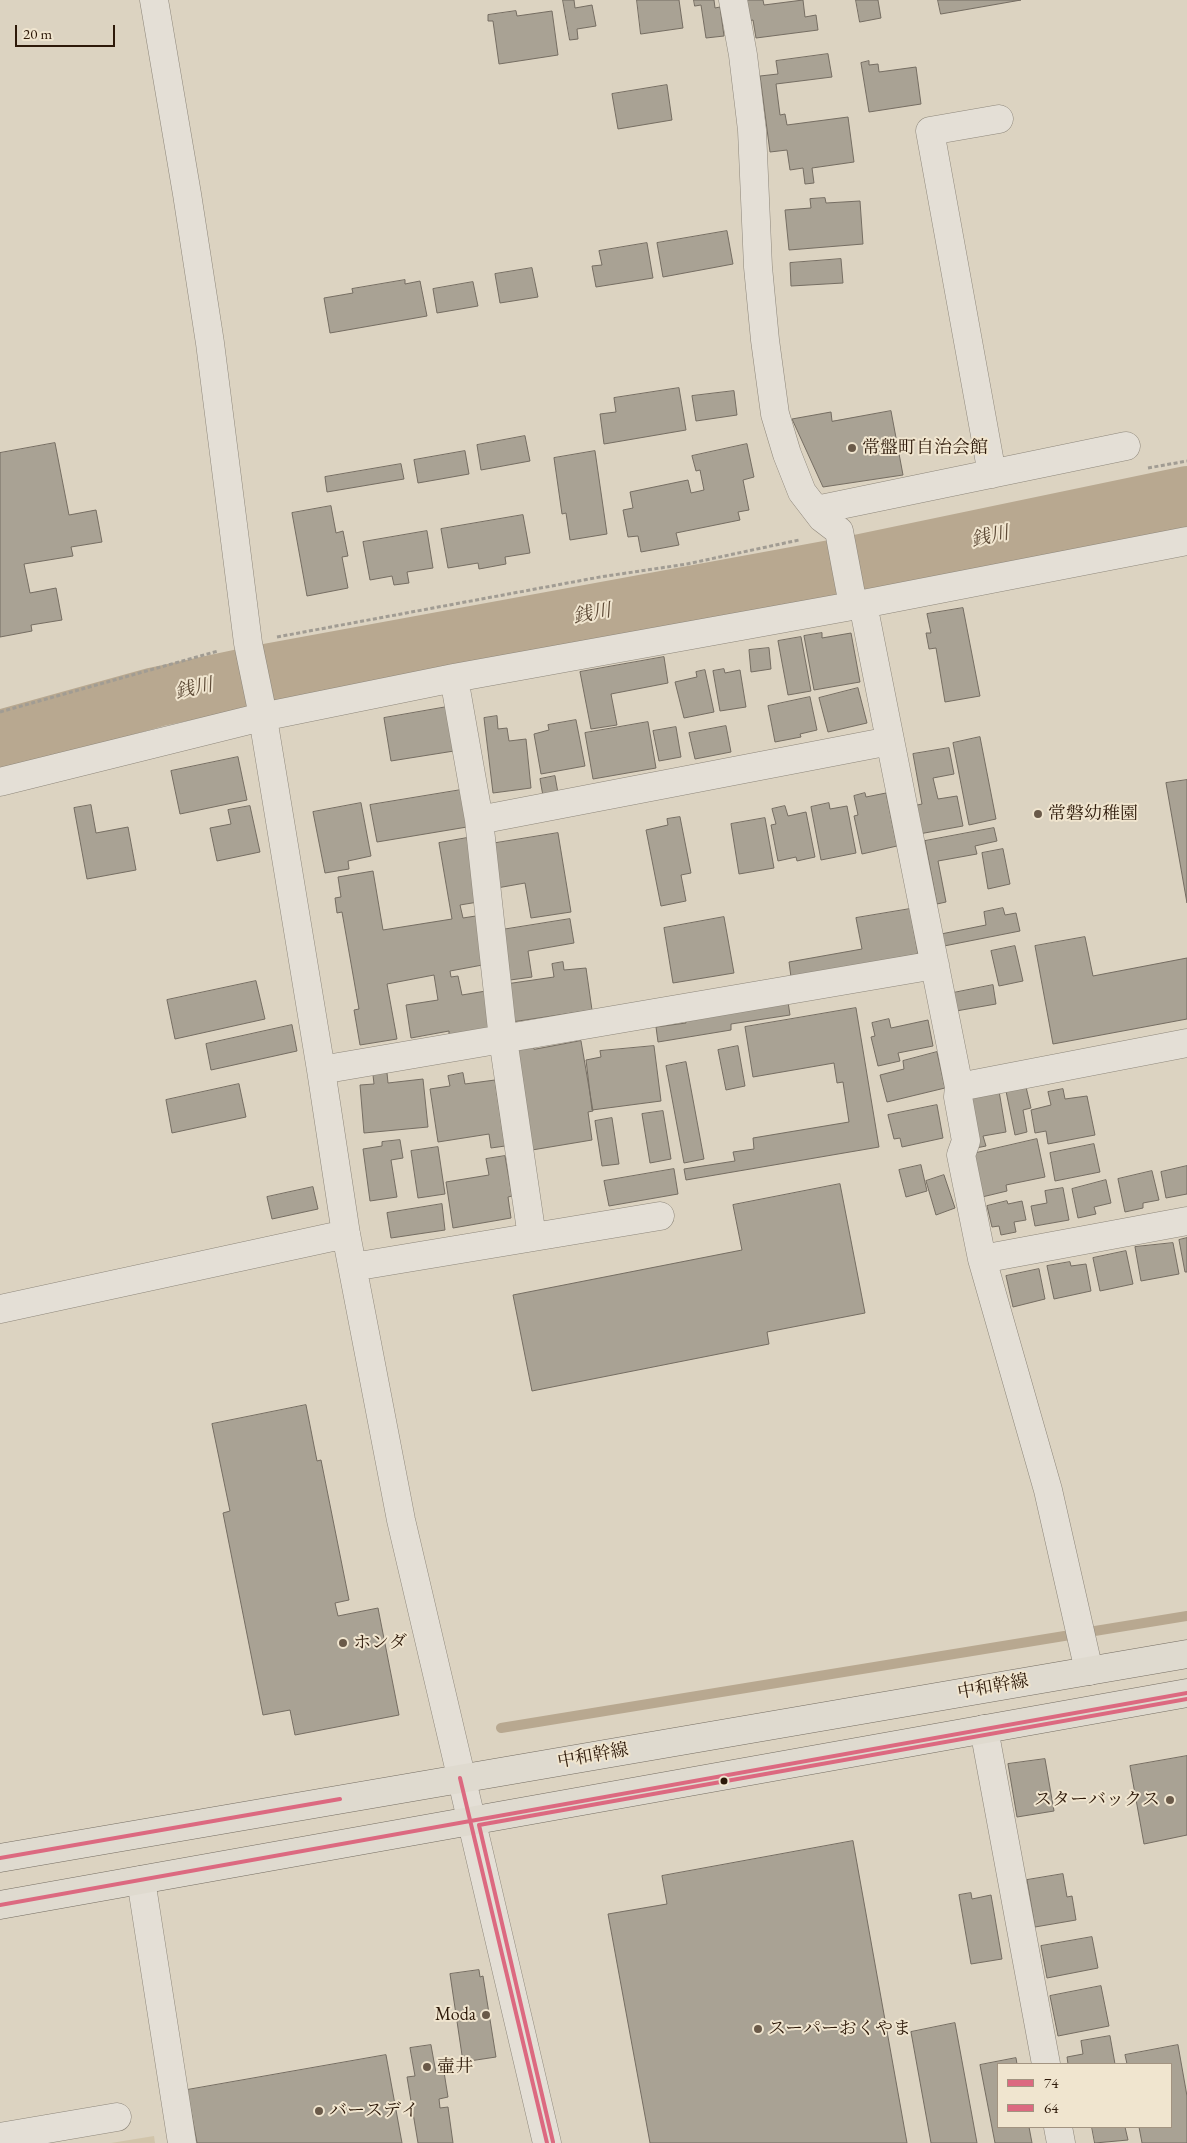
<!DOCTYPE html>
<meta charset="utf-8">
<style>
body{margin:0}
#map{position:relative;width:1187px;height:2143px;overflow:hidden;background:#dcd3c1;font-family:"EB Garamond",serif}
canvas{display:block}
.legend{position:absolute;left:997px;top:2063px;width:175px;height:65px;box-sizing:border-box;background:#f0e5cf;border:1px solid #a29380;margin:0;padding:6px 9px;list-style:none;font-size:15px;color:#2d1909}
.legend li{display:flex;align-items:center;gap:10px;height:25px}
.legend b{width:25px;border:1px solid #a29380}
.scale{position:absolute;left:15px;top:25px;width:100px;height:22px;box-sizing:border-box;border:2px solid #2d1909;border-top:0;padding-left:6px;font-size:15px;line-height:18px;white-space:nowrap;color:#2d1909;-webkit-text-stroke:4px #f0e5cf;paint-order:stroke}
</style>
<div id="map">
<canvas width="1187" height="2143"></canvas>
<ul class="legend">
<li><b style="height:6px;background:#dc6980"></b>74</li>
<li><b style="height:6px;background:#dc6980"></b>64</li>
</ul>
<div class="scale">20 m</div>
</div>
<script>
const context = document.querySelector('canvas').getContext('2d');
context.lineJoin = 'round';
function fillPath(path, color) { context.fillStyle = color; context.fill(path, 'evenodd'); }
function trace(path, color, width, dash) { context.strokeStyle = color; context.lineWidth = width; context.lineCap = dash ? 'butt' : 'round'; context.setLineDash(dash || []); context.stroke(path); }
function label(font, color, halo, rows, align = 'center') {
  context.font = font + ' "EB Garamond","Noto Serif JP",serif'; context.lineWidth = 4; context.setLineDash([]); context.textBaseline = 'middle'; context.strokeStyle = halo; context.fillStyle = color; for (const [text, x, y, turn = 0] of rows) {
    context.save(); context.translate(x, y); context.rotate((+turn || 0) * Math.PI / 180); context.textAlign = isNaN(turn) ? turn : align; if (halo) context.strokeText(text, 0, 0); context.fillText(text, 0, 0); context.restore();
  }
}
const green = new Path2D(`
 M154 2136 155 2143H111Z`);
const stream = new Path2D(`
 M501 1728 1187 1616`);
const river = new Path2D(`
 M0 740 156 697 255 676 837 569 1187 496`);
const building = new Path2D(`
 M563 0H574L575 8 592 5 596 26 577 29 578 39 570 40Z
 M637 0H679L683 28 641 34Z
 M694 0H714L715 8 720 7 724 36 706 38 701 5 695 6Z
 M745 0H763L764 5 803 0 805 17 816 15 818 30 756 38 753 20 748 21Z
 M856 0H878L881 18 860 22Z
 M938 0H1021L941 14Z
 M516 11 517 16 552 11 558 55 499 64 493 21H488V15Z
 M828 54 832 77 776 84 780 115 785 114 787 125 848 117 854 162 812 168 814 183 805 184 803 168 790 170 787 150 770 152 760 76 778 74 776 61Z
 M869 61V65L878 64 879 72 916 67 921 104 869 112 861 63Z
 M667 85 672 120 618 129 612 94Z
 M825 198 826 203 860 201 863 244 789 250 785 210 811 208 810 199Z
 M727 231 733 264 663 277 657 243Z
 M647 243 653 278 596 287 592 266 602 265 599 251Z
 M841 259 843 283 791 286 790 263Z
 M532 268 538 297 500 303 495 274Z
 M405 280V284L420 281 427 316 330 333 324 298 353 293 352 289Z
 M473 282 478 306 437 313 433 289Z
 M679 388 686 430 604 444 600 414 616 412 614 398Z
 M734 391 737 415 696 421 692 396Z
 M891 411 903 475 823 487 792 419 831 412 832 421Z
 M525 436 530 461 481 470 477 445Z
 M55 443 69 515 96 510 102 542 71 547 73 556 24 564 30 593 56 588 62 620 31 625 32 631 0 637V453Z
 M747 444 754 477 743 480 749 510 738 512 740 520 676 533 679 545 641 552 638 536 628 537 623 510 633 508 630 492 688 480 691 493 704 490 700 470 696 471 692 456Z
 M465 451 469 474 418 483 414 460Z
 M595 451 607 534 570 540 566 513 562 514 554 458Z
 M401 464 404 479 327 492 325 477Z
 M331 506 336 533 343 531 348 556 342 557 348 588 307 596 292 513Z
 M523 515 530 553 505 557 506 564 479 569 478 563 448 568 441 529Z
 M427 531 433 568 407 572 409 583 394 585 392 576 370 580 363 542Z
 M963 608 980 696 945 702 936 648 929 649 926 633H931L927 614Z
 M822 633V638L851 633 860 682 814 690 804 636Z
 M801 637 811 691 788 695 778 641Z
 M769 648 771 669 751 672 749 650Z
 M664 657 668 683 611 694 617 725 591 729 580 672Z
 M724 669 725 673 740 670 746 707 720 711 713 671Z
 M705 670 714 712 684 718 675 682 697 677 696 672Z
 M858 688 867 723 828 732 819 698Z
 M810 697 817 730 800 734 801 737 775 742 768 706Z
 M447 707 454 751 391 761 384 718Z
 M497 716 498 729 507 728 509 741 526 739 531 788 493 793 484 718Z
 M576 720 585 766 541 774 534 734 549 730 548 725Z
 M648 722 656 768 593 779 585 733Z
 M726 726 731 752 695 759 689 733Z
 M676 727 681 757 659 761 653 731Z
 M980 737 996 819 969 825 953 743Z
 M949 748 954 774 933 778 938 799 957 796 963 826 919 834 913 806 922 804 913 754Z
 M238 757 247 800 180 814 171 771Z
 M555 776 558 793 543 796 540 779Z
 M1187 780V903L1166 783Z
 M461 790 467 827 377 842 370 805Z
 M865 793 866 797 886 793 897 846 862 854 854 816 858 815 854 796Z
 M361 803 371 856 348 861 349 869 325 873 313 812Z
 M829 803 830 809 847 806 856 853 821 860 811 807Z
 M91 805 96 833 128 827 136 870 87 879 74 808Z
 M250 806 260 852 217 861 210 828 231 824 228 810Z
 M785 806 788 816 806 812 815 857 797 861 796 857 778 861 771 825 776 824 772 809Z
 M680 817 691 873 681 875 686 901 661 906 646 830 668 825 667 819Z
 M765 818 774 868 739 874 731 824Z
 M994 828 997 841 975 846 977 854 938 861 946 902 937 904 925 841Z
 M558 833 571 912 531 918 525 883 497 888 490 844Z
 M467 838 478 902 460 905 463 918 482 915 488 964 450 971 451 977 458 976 462 995 486 991 493 1030 449 1037V1031L411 1038 406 1005 438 1000 434 975 387 984 397 1039 360 1045 354 1010 359 1009 342 912 337 913 335 898 341 897 338 877 373 871 383 930 452 919 439 843Z
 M1003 849 1010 884 988 889 982 853Z
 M1003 908 1005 915 1016 913 1020 931 944 946 941 934 986 925 984 912Z
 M910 909 918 954 791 977 789 962 862 949 856 918Z
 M724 917 734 973 673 983 664 928Z
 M570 919 574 943 528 951 532 977 503 981 495 931Z
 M1085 937 1093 976 1187 958V1019L1053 1044 1035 946Z
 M1015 946 1023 981 999 986 991 951Z
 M563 962 564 970 586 968 592 1010 505 1023 499 985 554 977 552 964Z
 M256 981 265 1019 175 1039 167 1000Z
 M993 985 996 1004 956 1011 953 993Z
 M788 1002 790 1015 731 1024V1030L658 1042 656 1027 686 1023 685 1018Z
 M856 1008 879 1147 686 1180 684 1169 735 1161 733 1152 754 1149 753 1138 849 1122 843 1082 837 1083 834 1063 753 1077 745 1027Z
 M889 1019 891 1028 928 1020 933 1046 898 1053 900 1061 878 1066 871 1037 875 1036 872 1023Z
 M292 1025 297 1051 211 1070 206 1044Z
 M581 1041 593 1111 588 1112 592 1140 532 1150 515 1048 533 1045 534 1049Z
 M654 1046 661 1101 592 1110 586 1060 601 1057 600 1051Z
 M738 1046 745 1086 726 1090 718 1050Z
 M937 1052 945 1088 887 1102 880 1075 904 1069 903 1061Z
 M686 1062 704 1159 684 1163 666 1066Z
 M387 1073 388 1083 423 1079 428 1127 364 1133 360 1085 374 1084 373 1075Z
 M463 1073 465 1084 495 1080 505 1146 491 1148 489 1134 438 1142 430 1089 450 1086 448 1076Z
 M239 1084 246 1117 172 1133 166 1100Z
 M1026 1087 1031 1108 1023 1110 1027 1132 1015 1135 1006 1091Z
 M1063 1089 1065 1099 1087 1096 1095 1135 1048 1144 1046 1131 1035 1133 1031 1110 1051 1105 1048 1092Z
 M999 1091 1006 1132 983 1136 986 1146 976 1148 966 1098Z
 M937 1105 943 1138 902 1147 900 1138 894 1139 888 1115Z
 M663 1111 671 1159 650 1163 642 1114Z
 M612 1118 619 1164 602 1166 595 1121Z
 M1037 1139 1045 1177 1006 1185 1007 1191 982 1197 972 1154Z
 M400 1140 403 1158 391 1160 397 1197 370 1201 363 1149 382 1146V1142Z
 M1094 1144 1100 1172 1055 1181 1050 1153Z
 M438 1147 445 1194 418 1198 411 1151Z
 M505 1156 512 1196 508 1197 511 1218 453 1228 446 1182 489 1175 486 1159Z
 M921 1165 927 1191 906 1197 899 1170Z
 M1187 1166V1194L1166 1198 1161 1172Z
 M674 1169 678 1194 609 1206 604 1181Z
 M1152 1171 1159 1200 1143 1203V1208L1125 1212 1118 1179Z
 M944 1175 955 1208 936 1215 926 1181Z
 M1106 1180 1111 1203 1094 1207 1096 1214 1078 1218 1072 1189Z
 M840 1184 865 1313 767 1332 769 1344 532 1391 513 1295 742 1250 733 1205Z
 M313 1187 318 1209 272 1219 267 1197Z
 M1063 1188 1069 1220 1035 1226 1031 1206 1047 1203 1045 1191Z
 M1007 1201 1008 1204 1022 1201 1026 1220 1014 1222 1016 1232 1001 1235 999 1226 992 1227 987 1206Z
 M442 1204 445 1230 391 1238 387 1213Z
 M1187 1238V1272H1185L1179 1240Z
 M1173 1243 1179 1274 1141 1281 1135 1247Z
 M1126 1251 1133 1284 1100 1291 1093 1258Z
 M1070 1262 1071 1266 1086 1264 1091 1291 1054 1299 1047 1266Z
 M1039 1269 1045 1299 1013 1307 1006 1276Z
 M306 1405 317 1461 321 1460 349 1600 335 1603 338 1616 378 1608 399 1715 295 1735 290 1710 263 1715 223 1513 230 1511 212 1424Z
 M1187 1756V1835L1144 1844 1130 1766Z
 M1045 1759 1054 1811 1017 1817 1008 1764Z
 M853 1841 907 2143H650L608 1914 667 1904 662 1876Z
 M1063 1874 1067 1897 1072 1896 1076 1920 1035 1927 1027 1880Z
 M971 1893 972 1899 991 1895 1002 1959 971 1964 959 1895Z
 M1092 1937 1098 1968 1047 1978 1041 1946Z
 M479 1970 480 1977 483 1976 496 2057 463 2062 450 1974Z
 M1101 1986 1109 2026 1058 2036 1050 1996Z
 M955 2023 977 2143H931L911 2032Z
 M1110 2036 1115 2064H1068L1067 2057 1083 2054 1081 2041Z
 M431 2045 436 2073 444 2072 448 2097 439 2099 440 2108 448 2107 453 2143H418L407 2077 415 2076 410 2048Z
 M1178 2045 1187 2096V2143H1142L1139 2127H1171V2064H1127L1125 2055Z
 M386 2055 402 2143H197L187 2090Z
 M1016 2058 1017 2064H998V2127H1029L1032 2143H995L980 2065Z
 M1092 2127H1125L1128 2140 1095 2143Z`);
const path = new Path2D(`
 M1148 468 1187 461
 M277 637 600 577 687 564 799 540
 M0 712 218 651`);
const minor = new Path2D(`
 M154 0 187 194 210 343 248 643 261 706 321 1070 346 1234 401 1520 547 2143
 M733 0 743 55 752 130 758 267 765 340 775 414 787 454 802 492 822 518 839 531 853 605
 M992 474 930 131 999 119
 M816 510 1126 446
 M863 604 959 1087 958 1097 966 1141 961 1155 982 1259 1048 1490 1089 1671
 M454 678 479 820 503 1039 532 1237
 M0 782 262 717 454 678 863 604 1187 541
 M479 820 890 741
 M321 1070 935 965
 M959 1087 1187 1043
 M982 1259 1187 1221
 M353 1267 660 1216
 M0 1309 346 1234
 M984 1729 1046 2064
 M141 1880 182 2143
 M1058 2127 1061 2143
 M0 2137 117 2117`);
const major = new Path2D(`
 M0 1858 1187 1654
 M0 1905 1187 1693`);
const bus1 = new Path2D(`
 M460 1778 547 2143
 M0 1858 340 1799
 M0 1905 1187 1693`);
const bus2 = new Path2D(`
 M553 2142 479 1825 1187 1699`);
const markers = [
 [852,448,5,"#6a5a49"],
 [1038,814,5,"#6a5a49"],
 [343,1643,5,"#6a5a49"],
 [724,1781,4.5,"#2d1909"],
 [1170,1800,5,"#6a5a49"],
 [486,2015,5,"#6a5a49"],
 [758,2029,5,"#6a5a49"],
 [427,2067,5,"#6a5a49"],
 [319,2111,5,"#6a5a49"]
];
const poiNames = [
 ["常盤町自治会館",862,448],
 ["常磐幼稚園",1048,814],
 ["ホンダ",353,1643],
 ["スターバックス",1160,1800,"right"],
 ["Moda",476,2015,"right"],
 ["スーパーおくやま",768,2029],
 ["壷井",437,2067],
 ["バースデイ",329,2111]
];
const streetNames = [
 ["中和幹線",993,1687,-10],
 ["中和幹線",593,1756,-10]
];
const waterNames = [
 ["銭川",990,537,-12],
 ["銭川",592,614,-10],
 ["銭川",194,689,-12]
];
fillPath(green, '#d1c4aa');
trace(stream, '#b8a890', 10);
trace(river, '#b8a890', 60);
fillPath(building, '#a9a294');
trace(building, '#756d62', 1);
trace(minor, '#8e877b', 29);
trace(major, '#756d62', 29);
trace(path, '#a19c93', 3, [4, 2.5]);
trace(minor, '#e4dfd6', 28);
trace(major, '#dfdacf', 28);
trace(bus1, '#dc6980', 4);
trace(bus2, '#dc6980', 4);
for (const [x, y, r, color] of markers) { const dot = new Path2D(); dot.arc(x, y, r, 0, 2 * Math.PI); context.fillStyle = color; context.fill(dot); trace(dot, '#f0e5cf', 2); }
label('18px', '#2d1909', '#f0e5cf', poiNames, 'left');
label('18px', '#2d1909', '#f0e5cf', streetNames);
label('italic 19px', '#5e4b37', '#f0e5cf', waterNames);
</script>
